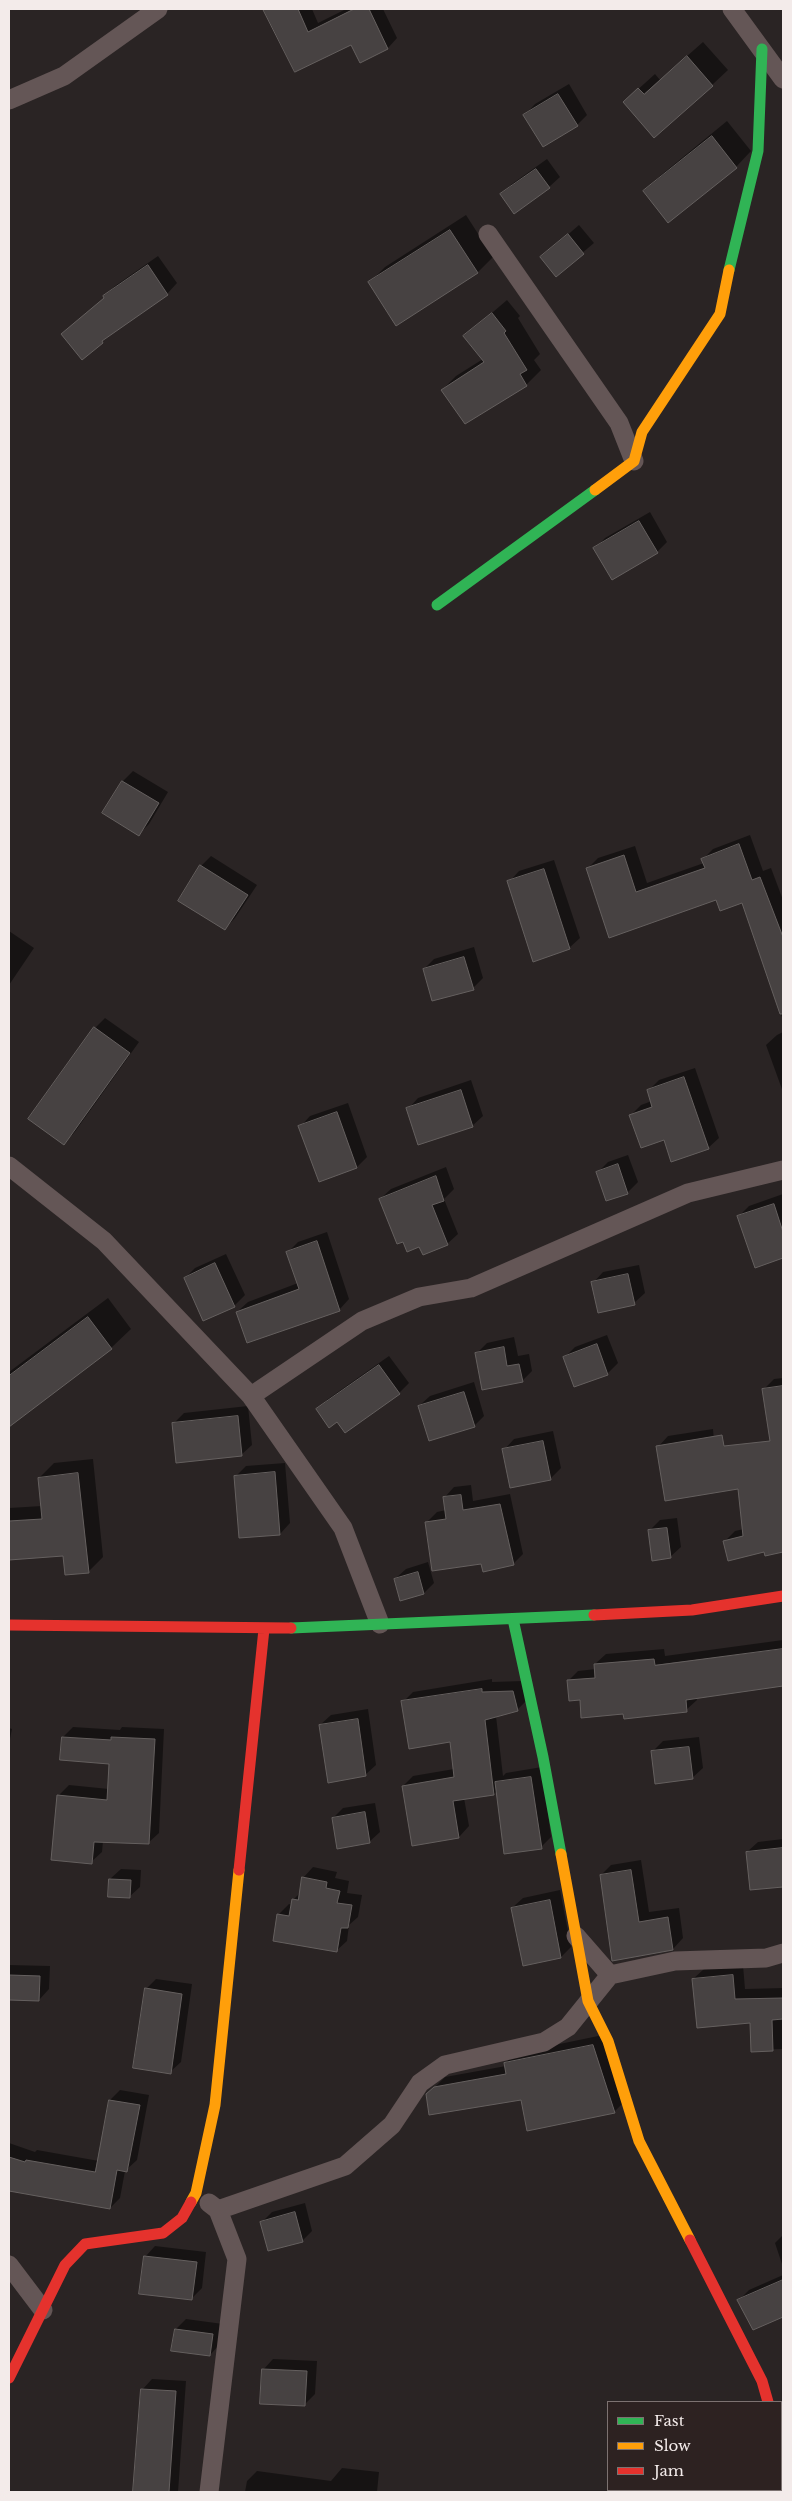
<!DOCTYPE html>
<style>
body{margin:0}
#map{position:relative;width:792px;height:2501px;overflow:hidden;background:#2a2424;font-family:"Libre Baskerville",serif}
canvas{display:block}
.frame{position:absolute;inset:0;border:10px solid #f3ebea;pointer-events:none}
.legend{position:absolute;left:607px;top:2401px;width:175px;height:90px;box-sizing:border-box;background:#2d2221;border:1px solid #7c7271;margin:0;padding:6px 9px;list-style:none;font-size:15px;color:#f3ebea}
.legend li{display:flex;align-items:center;gap:10px;height:25px}
.legend b{width:25px;border:1px solid #7c7271}
</style>
<div id="map">
<canvas width="792" height="2501"></canvas>
<div class="frame"></div>
<ul class="legend">
<li><b style="height:6px;background:#30b455"></b>Fast</li>
<li><b style="height:6px;background:#ff9f0a"></b>Slow</li>
<li><b style="height:6px;background:#e5322d"></b>Jam</li>
</ul>
</div>
<script>
const context = document.querySelector('canvas').getContext('2d');
context.lineJoin = 'round';
function fillPath(path, color) { context.fillStyle = color; context.fill(path, 'evenodd'); }
function trace(path, color, width, dash) { context.strokeStyle = color; context.lineWidth = width; context.lineCap = dash ? 'butt' : 'round'; context.setLineDash(dash || []); context.stroke(path); }
const shadow = new Path2D(`
 M264 9H312L318 23 346 9H383L397 38 388 48 361 61 352 43 295 70Z
 M703 42 728 70 712 85 624 102 655 74 660 80Z
 M569 84 587 115 577 125 525 115 535 104Z
 M727 121 751 151 736 167 645 191 660 176Z
 M547 159 560 177 549 187 501 195 512 184Z
 M466 215 493 257 478 272 397 324 370 282 385 267Z
 M579 225 594 243 556 275 542 257Z
 M158 256 177 283 167 294 112 332 82 358 104 296 115 286Z
 M507 300 520 316 518 318 540 354 534 360 541 370 526 385 465 423 442 390 456 376 483 359 465 336Z
 M650 512 667 542 657 552 595 549 605 538Z
 M133 771 168 792 149 824 139 834 104 813 123 781Z
 M750 835 763 871 771 868 783 900V1020L743 901 717 898 610 936 588 868 598 858 635 846 647 883 704 863 703 859 713 849Z
 M211 856 257 885 235 918 225 929 201 866Z
 M554 860 580 938 569 948 509 882 519 871Z
 M9 931 34 948 9 985Z
 M474 947 483 978 473 988 424 969 434 959Z
 M105 1018 139 1042 74 1133 64 1143 95 1028Z
 M783 1032V1092L766 1045 777 1035Z
 M695 1068 719 1138 708 1148 664 1139 631 1115 641 1105 652 1101 648 1091 659 1080Z
 M471 1080 483 1116 472 1126 408 1109 418 1098Z
 M348 1103 367 1157 357 1167 300 1127 310 1116Z
 M628 1155 638 1182 628 1192 607 1200 598 1172 608 1162Z
 M446 1167 454 1189 444 1199 458 1234 447 1244 420 1245 404 1240 380 1199 391 1189Z
 M783 1194V1257L755 1266 738 1217 749 1206Z
 M327 1232 349 1299 339 1310 237 1312 248 1302 298 1283 288 1252 298 1242Z
 M226 1254 245 1295 234 1306 204 1319 185 1278 195 1268Z
 M639 1265 645 1293 634 1303 593 1283 603 1272Z
 M108 1298 131 1329 111 1348 9 1425V1372Z
 M607 1335 618 1363 607 1374 565 1357 575 1347Z
 M514 1337 518 1356 529 1354 532 1371 522 1381 477 1353 487 1343Z
 M389 1356 409 1383 399 1393 338 1420 318 1409 328 1399Z
 M783 1378V1427L769 1429 763 1390 774 1379Z
 M474 1382 484 1416 474 1426 419 1406 430 1396Z
 M248 1406 252 1445 241 1455 174 1423 184 1413Z
 M713 1429 715 1453 783 1449V1550L766 1554 765 1550 724 1542 735 1531 744 1529 739 1487 658 1447 668 1436Z
 M553 1431 561 1468 550 1479 504 1450 514 1439Z
 M93 1459 103 1557 88 1572 64 1555 9 1558V1508L42 1506 39 1478 54 1463Z
 M285 1463 290 1523 280 1534 235 1477 246 1466Z
 M471 1485 473 1501 510 1494 523 1554 513 1564 482 1563 427 1522 437 1512 446 1510 444 1498 454 1487Z
 M677 1518 681 1547 670 1557 649 1531 660 1520Z
 M428 1562 434 1583 424 1593 395 1579 406 1569Z
 M783 1640V1687V1685L696 1697 697 1700 686 1710 623 1713 581 1698 568 1681 578 1671 596 1669 595 1664 606 1654 664 1649 665 1656Z
 M492 1679V1682L523 1681 527 1700 517 1710 496 1716 503 1776 506 1773 542 1767 551 1837 541 1847 497 1791 494 1794 464 1798 469 1826 459 1837 403 1786 413 1776 454 1769 451 1740 403 1702 413 1692Z
 M368 1709 376 1765 365 1775 320 1725 331 1715Z
 M73 1727 120 1730 122 1727 164 1729 159 1833 148 1843 103 1841 102 1852 91 1862 59 1795 69 1785 109 1789 111 1763 63 1737Z
 M9 1728 12 1729 9 1744Z
 M699 1737 703 1768 692 1778 652 1752 663 1741Z
 M375 1803 380 1832 369 1842 333 1818 343 1808Z
 M783 1839V1886L751 1889 747 1852 758 1842Z
 M641 1860 649 1912 679 1908 683 1938 673 1949 613 1959 601 1875 611 1865Z
 M313 1867 337 1872 335 1878 349 1881 347 1893 362 1895 358 1917 349 1925 347 1941 336 1951 278 1915 289 1904 292 1905 293 1900 301 1892 303 1878Z
 M121 1869 141 1870 140 1887 129 1897 110 1879Z
 M560 1890 571 1947 561 1957 524 1965 512 1908 523 1898Z
 M9 1965 50 1966 49 1989 39 2000 9 1999Z
 M743 1965 745 1989 783 1988V2049L752 2050V2021L693 1979 704 1969Z
 M156 1979 192 1984 181 2062 170 2072 146 1989Z
 M603 2035 624 2102 614 2112 522 2098 427 2095 445 2077 506 2066 505 2063 516 2053Z
 M120 2090 149 2095 137 2160 125 2171 120 2198 110 2208 9 2188V2143L35 2152 37 2150 99 2161 110 2100Z
 M305 2203 312 2231 302 2241 262 2222 272 2212Z
 M783 2235V2267L775 2243Z
 M155 2246 206 2252 202 2288 192 2298 145 2257Z
 M783 2275V2315L753 2329 739 2300 749 2290Z
 M186 2319 223 2324 220 2344 210 2355 176 2329Z
 M273 2359 317 2361 315 2394 304 2405 263 2370Z
 M152 2379 186 2381 178 2492H135L142 2390Z
 M342 2468 379 2472 377 2492H245L247 2481 257 2471 331 2481Z`);
const building = new Path2D(`
 M263 9H298L308 32 354 9H369L388 49 360 63 351 45 295 72Z
 M687 56 713 86 654 138 623 102 638 88 644 94Z
 M558 94 578 126 543 147 523 115Z
 M712 136 737 168 668 223 643 191Z
 M536 169 550 188 514 214 500 194Z
 M450 230 478 273 396 326 368 282Z
 M568 234 584 254 556 277 540 257Z
 M148 265 168 295 102 341 103 343 82 360 61 334 104 298 103 296Z
 M492 313 506 331 504 333 527 370 520 374 527 386 465 424 441 390 484 362 463 336Z
 M639 521 658 553 612 580 593 548Z
 M122 781 159 803 139 836 102 813Z
 M739 844 752 880 760 877 783 937V1014H780L742 903 720 911 716 900 609 938 586 868 624 855 636 892 705 868 701 859Z
 M200 865 248 895 225 930 178 901Z
 M544 869 570 949 533 962 507 881Z
 M464 957 474 990 432 1001 423 969Z
 M94 1027 130 1053 64 1145 28 1119Z
 M684 1077 709 1149 671 1162 664 1140 641 1148 629 1115 652 1107 647 1090Z
 M461 1090 473 1127 418 1145 406 1108Z
 M337 1112 357 1168 319 1182 298 1126Z
 M618 1164 628 1194 606 1201 596 1172Z
 M436 1176 444 1201 432 1205 448 1245 423 1255 419 1247 407 1252 403 1242 397 1244 379 1199Z
 M774 1204 783 1232V1258L755 1268 737 1216Z
 M317 1241 340 1311 247 1343 236 1312 299 1289 286 1252Z
 M215 1263 235 1307 203 1321 184 1278Z
 M628 1274 635 1305 598 1313 591 1282Z
 M88 1317 112 1349 9 1427V1376Z
 M597 1344 608 1375 574 1387 563 1357Z
 M504 1347 507 1366 519 1364 523 1382 482 1390 475 1353Z
 M379 1365 400 1394 345 1433 337 1422 329 1428 316 1409Z
 M783 1386V1552L765 1556 764 1552 728 1561 723 1541 743 1536 738 1489 665 1501 656 1446 722 1435 724 1446 770 1441 762 1389Z
 M464 1392 475 1427 429 1441 418 1406Z
 M238 1416 242 1456 176 1463 172 1423Z
 M543 1441 551 1480 510 1488 502 1449Z
 M275 1472 280 1535 239 1538 234 1476Z
 M78 1473 89 1573 65 1575 63 1556 9 1560V1521L42 1519 38 1478Z
 M461 1495 463 1510 500 1504 514 1565 483 1572 481 1564 432 1571 425 1522 446 1519 443 1497Z
 M667 1528 671 1558 652 1561 648 1530Z
 M418 1572 424 1594 400 1601 394 1579Z
 M783 1649V1686L686 1700 687 1712 624 1719 623 1714 581 1718 580 1700 569 1701 567 1680 595 1678 594 1664 654 1659 655 1665Z
 M482 1689V1692L513 1691 518 1711 485 1720 494 1795 453 1801 459 1838 412 1846 402 1786 454 1777 450 1742 409 1749 401 1701Z
 M358 1719 366 1776 328 1783 319 1725Z
 M62 1737 111 1740V1737L155 1739 149 1844 94 1842 92 1864 51 1860 57 1795 107 1800 109 1764 60 1760Z
 M689 1747 693 1779 655 1784 651 1751Z
 M531 1777 542 1849 504 1854 495 1782Z
 M365 1812 370 1843 337 1849 332 1818Z
 M783 1848V1887L750 1890 746 1852Z
 M631 1870 639 1922 668 1917 673 1950 612 1961 600 1875Z
 M302 1877 327 1882 326 1888 340 1891 337 1903 352 1905 348 1928H341L337 1952 273 1941 277 1914 289 1916 292 1899 298 1900Z
 M109 1879 131 1880 130 1898 108 1897Z
 M550 1900 561 1958 523 1966 511 1908Z
 M9 1975 40 1976 39 2001 9 2000Z
 M733 1975 735 1999 783 1998V2019L772 2020 773 2051 751 2052 750 2023 697 2028 692 1979Z
 M145 1988 182 1994 171 2074 133 2068Z
 M593 2045 615 2113 527 2131 521 2100 429 2115 426 2094 434 2087 506 2074 504 2063Z
 M109 2100 140 2105 127 2172 117 2170 110 2209 9 2191V2157L25 2162 26 2160 95 2172Z
 M295 2212 303 2242 268 2251 260 2222Z
 M144 2256 197 2262 192 2300 139 2294Z
 M783 2280V2317L753 2330 737 2300Z
 M175 2329 213 2334 210 2356 171 2351Z
 M262 2369 307 2371 305 2406 260 2404Z
 M141 2389 176 2391 169 2492H133Z`);
const street = new Path2D(`
 M732 9 783 79
 M9 100 64 76 158 9
 M488 234 619 423 634 461
 M9 1166 104 1241 251 1396 343 1528 380 1624
 M251 1396 362 1321 419 1297 471 1288 688 1193 783 1170
 M576 1936 610 1975
 M218 2210 345 2166 392 2125 420 2083 445 2065 544 2042 568 2027 610 1975 675 1961 766 1958 783 1953
 M9 2265 43 2310
 M781 2441 783 2449
 M209 2492 237 2259 218 2210 209 2203`);
const fast = new Path2D(`
 M729 270 758 151 762 49
 M437 605 595 490
 M513 1619 543 1757 561 1854
 M291 1628 594 1615`);
const slow = new Path2D(`
 M595 490 634 461 642 432 720 314 729 270
 M561 1854 588 2001 608 2041 639 2141 690 2240
 M191 2202 196 2193 215 2105 239 1870`);
const jam = new Path2D(`
 M594 1615 692 1610 783 1596
 M9 1625 291 1628
 M239 1870 264 1629
 M690 2240 762 2381 768 2402
 M9 2378 65 2265 85 2244 163 2233 182 2218 191 2202`);
fillPath(shadow, '#0007');
fillPath(building, '#474242');
trace(building, '#65605f', 1);
trace(street, '#645656', 19);
trace(fast, '#30b455', 11);
trace(slow, '#ff9f0a', 11);
trace(jam, '#e5322d', 11);
</script>
